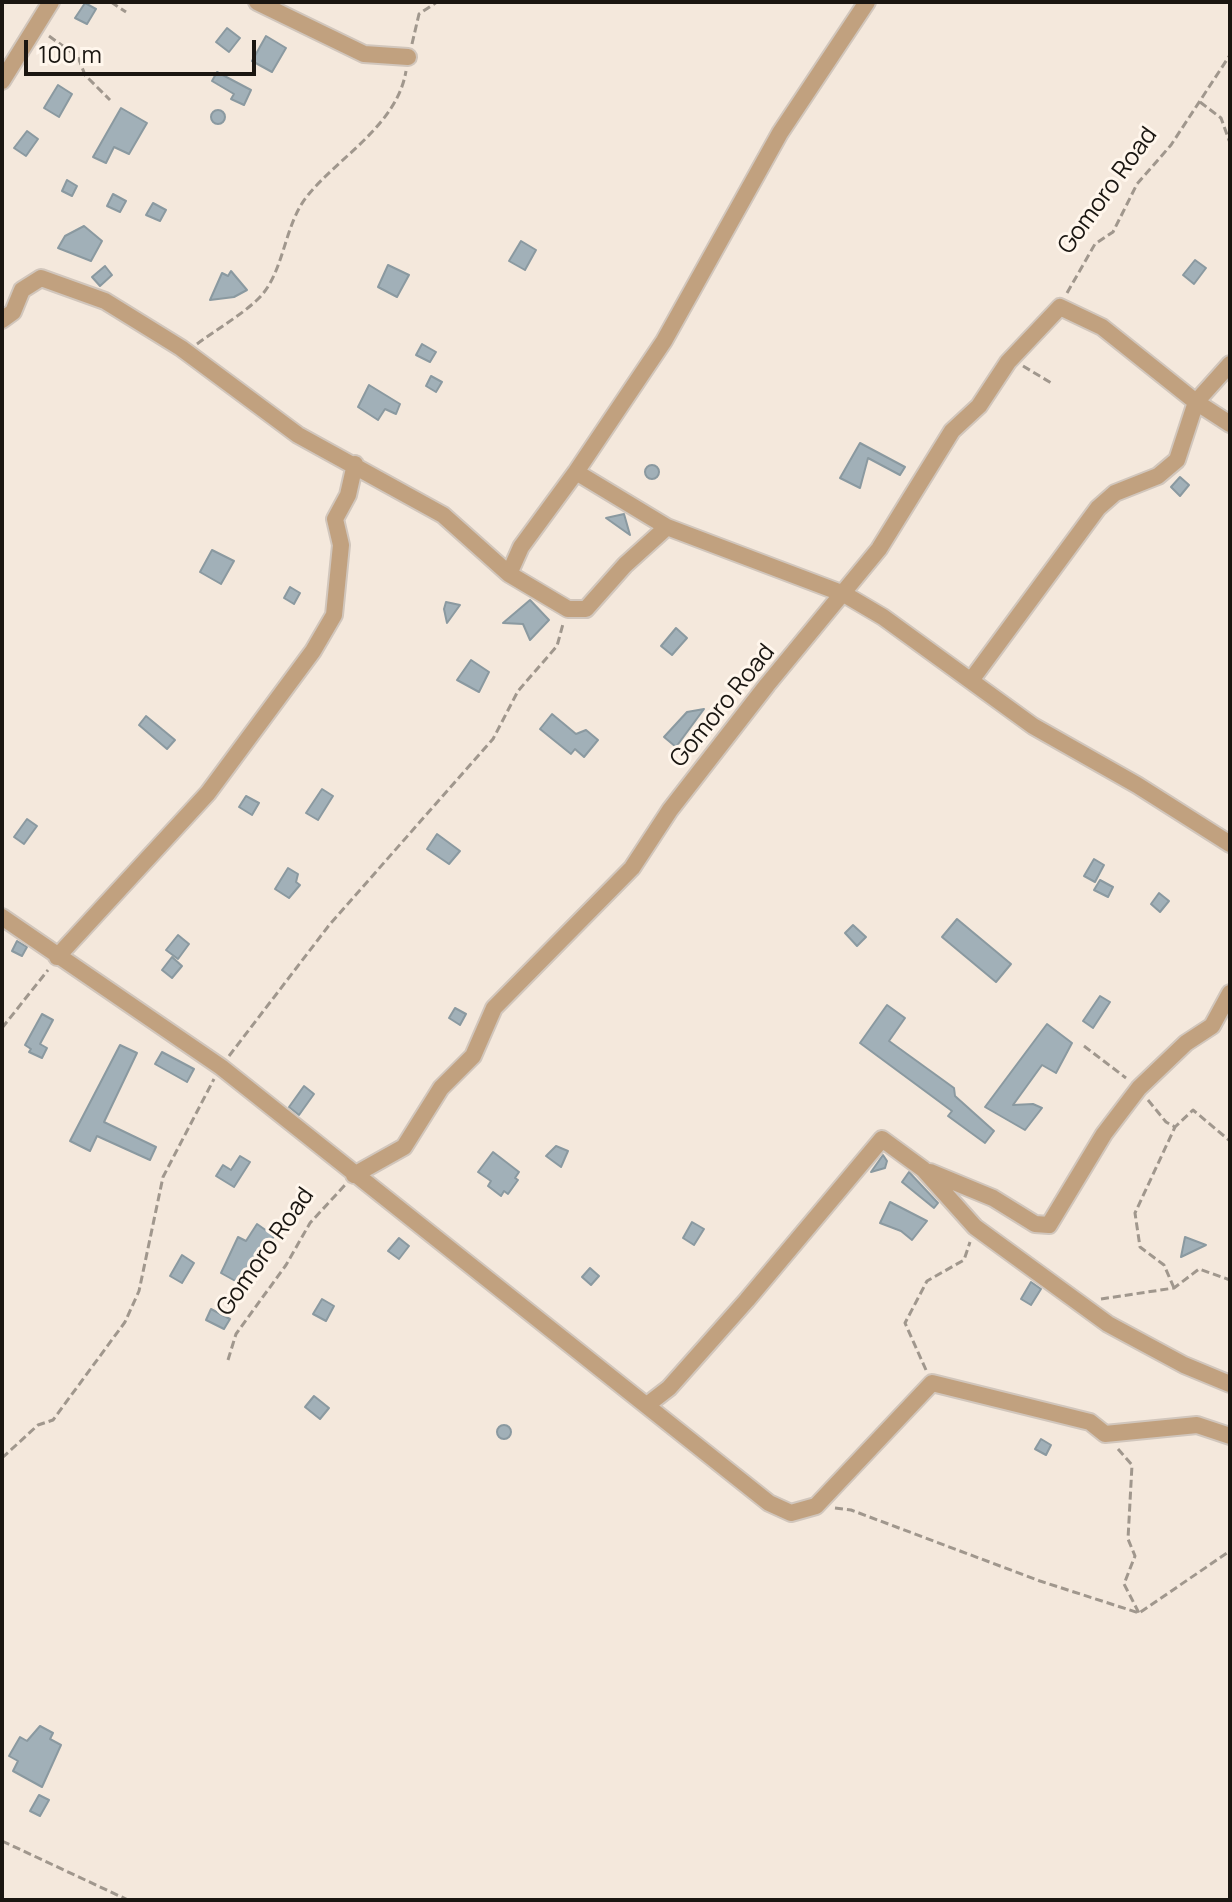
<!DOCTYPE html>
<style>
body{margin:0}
#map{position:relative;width:1232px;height:1902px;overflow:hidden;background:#f4e8dc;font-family:Manrope,sans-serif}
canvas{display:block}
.frame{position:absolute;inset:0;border:4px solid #1a1611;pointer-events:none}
.scale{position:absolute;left:24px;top:40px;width:232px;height:36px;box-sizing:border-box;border:4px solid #1a1611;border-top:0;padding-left:10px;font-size:24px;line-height:28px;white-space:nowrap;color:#1a1611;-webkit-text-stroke:6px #fff6ec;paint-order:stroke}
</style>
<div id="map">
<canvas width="1232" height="1902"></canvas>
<div class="frame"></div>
<div class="scale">100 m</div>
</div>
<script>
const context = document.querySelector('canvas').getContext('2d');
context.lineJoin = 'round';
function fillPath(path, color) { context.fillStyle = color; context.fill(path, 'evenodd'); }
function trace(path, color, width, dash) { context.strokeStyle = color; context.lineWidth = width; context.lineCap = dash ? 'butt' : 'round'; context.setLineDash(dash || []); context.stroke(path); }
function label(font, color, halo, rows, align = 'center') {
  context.font = font + ' Manrope,sans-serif'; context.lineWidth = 6; context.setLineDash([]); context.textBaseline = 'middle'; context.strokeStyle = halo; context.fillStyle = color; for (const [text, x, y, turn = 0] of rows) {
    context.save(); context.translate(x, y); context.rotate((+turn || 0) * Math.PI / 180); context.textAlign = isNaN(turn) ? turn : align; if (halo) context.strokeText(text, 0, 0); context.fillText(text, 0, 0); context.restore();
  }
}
const building = new Path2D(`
 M85 3 96 9 87 24 75 18Z
 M227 28 240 38 229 52 216 42Z
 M266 36 286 48 272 72 252 61Z
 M217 72 251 90 244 105 231 99 234 94 212 81Z
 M58 85 72 94 59 117 44 108Z
 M121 108 147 123 129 154 114 147 106 163 93 157Z
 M211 117a7 7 0 1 1 14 0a7 7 0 1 1-14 0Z
 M27 131 38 139 26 156 14 148Z
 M67 180 77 186 72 196 62 191Z
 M113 194 126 201 120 212 107 206Z
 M153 203 166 210 160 221 146 215Z
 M84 226 102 241 91 261 58 248 65 236Z
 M521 241 536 250 525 270 509 261Z
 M1195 260 1206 268 1194 284 1183 275Z
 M388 265 409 275 397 297 378 287Z
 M105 266 112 275 100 286 92 277Z
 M231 271 247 290 234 297 210 300 222 273 228 276Z
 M422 344 436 352 430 362 416 355Z
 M431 376 442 382 436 392 426 386Z
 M369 385 400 404 396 414 385 409 378 420 358 407Z
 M860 443 905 467 900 475 868 458 860 488 840 478Z
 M645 472a7 7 0 1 1 14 0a7 7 0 1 1-14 0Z
 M1180 477 1189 485 1180 496 1171 487Z
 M624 514 630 535 606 518Z
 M212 550 234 561 221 584 200 572Z
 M290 587 300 593 294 604 284 598Z
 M530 600 549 620 530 640 523 624 503 623Z
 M446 602 460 605 447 623 444 609Z
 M676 628 687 638 672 655 661 646Z
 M471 660 489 672 479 692 457 680Z
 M704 709 676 747 664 737 687 712Z
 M552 714 576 734 586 730 598 740 584 757 575 749 571 754 540 729Z
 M146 716 175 740 167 749 139 725Z
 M322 789 333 796 318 820 306 813Z
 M246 796 259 803 252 815 239 807Z
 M27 819 37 826 24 844 14 837Z
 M437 834 460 851 449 864 427 849Z
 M1094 859 1104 865 1095 882 1084 876Z
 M288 868 298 874 296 882 300 885 289 898 275 889Z
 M1100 880 1113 887 1108 897 1094 890Z
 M1159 893 1169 901 1160 912 1151 904Z
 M957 919 1011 964 996 982 942 937Z
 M853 925 866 937 857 946 845 933Z
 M178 935 189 944 178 959 166 950Z
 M17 941 27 947 22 956 12 951Z
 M172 957 182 966 172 978 162 970Z
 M1100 996 1110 1002 1093 1028 1083 1021Z
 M887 1005 905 1018 889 1041 954 1088 955 1096 994 1131 985 1143 948 1116 952 1111 860 1043Z
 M455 1008 466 1014 460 1025 449 1018Z
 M42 1014 53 1020 40 1044 47 1048 42 1058 29 1052 31 1049 25 1045Z
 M1047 1024 1072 1043 1056 1073 1042 1065 1013 1105 1033 1104 1042 1108 1025 1130 985 1107Z
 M120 1045 137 1053 104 1122 156 1147 150 1160 97 1136 90 1151 70 1141Z
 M162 1052 194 1069 187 1082 155 1064Z
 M304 1086 314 1094 299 1115 289 1107Z
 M556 1146 568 1151 561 1167 546 1156Z
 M493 1152 519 1172 515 1178 518 1180 508 1194 504 1191 501 1196 488 1186 491 1181 478 1172Z
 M883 1155 887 1161 885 1168 871 1172Z
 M240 1156 250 1162 234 1187 216 1176 223 1165 231 1170Z
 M909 1172 938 1203 934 1208 902 1182Z
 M890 1202 927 1221 912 1240 901 1231 880 1223Z
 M692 1222 704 1229 694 1245 683 1238Z
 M257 1224 274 1236 257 1262 253 1259 239 1283 221 1273 238 1237 246 1241Z
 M1185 1237 1206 1245 1181 1257Z
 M399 1238 409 1246 399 1259 388 1251Z
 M182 1255 194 1263 182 1283 170 1276Z
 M590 1268 599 1276 591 1285 582 1277Z
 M1031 1282 1041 1289 1031 1305 1021 1299Z
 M322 1299 334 1306 326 1321 313 1314Z
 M211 1309 230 1319 224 1329 206 1320Z
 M314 1396 329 1408 320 1419 305 1407Z
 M497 1432a7 7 0 1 1 14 0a7 7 0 1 1-14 0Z
 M1041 1439 1051 1445 1046 1455 1035 1449Z
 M40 1726 53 1733 50 1739 61 1745 42 1787 13 1771 18 1761 9 1756 20 1737 27 1741Z
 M39 1795 49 1800 40 1816 30 1811Z`);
const path = new Path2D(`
 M111 2 126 12
 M49 36 78 57 85 75 110 100
 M412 44 419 14 437 2
 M1200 102 1221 118 1230 143
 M1067 293 1095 244 1113 232 1137 184 1171 145 1230 55
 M197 344C217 329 240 316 257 300 285 274 283 225 308 195 340 156 397 125 406 71
 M1023 366 1053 384
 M2 1028 48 970
 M1084 1046 1126 1078
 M229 1056 330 924 493 739 518 691 557 646 563 624
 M1148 1100 1166 1122 1175 1127 1193 1110 1230 1141
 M1174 1288 1164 1265 1140 1247 1135 1213 1175 1127
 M1101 1299 1174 1288 1199 1269 1230 1280
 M228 1360 236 1334 286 1265 310 1223 345 1185
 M926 1370 905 1323 927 1281 964 1260 970 1242
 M1118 1449 1132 1465 1128 1539 1135 1556 1124 1584 1139 1613
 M2 1458 38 1425 53 1420 125 1322 139 1291 163 1177 214 1079
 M835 1508 851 1510 1040 1581 1139 1613 1230 1551
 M2 1841 128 1900`);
const street = new Path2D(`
 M257 2 364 54 408 57
 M2 81 51 2
 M2 320 13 312 22 290 41 278 105 301 181 348 298 435 443 515 509 574 568 609H586L625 565 667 527 844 594 883 617 1033 726 1137 785 1230 844
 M576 472 667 527
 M509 574 521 547 576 472 664 341 780 133 867 2
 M972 679 1098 508 1115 493 1158 476 1177 460 1196 402 1230 364
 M2 917 221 1067 769 1503 791 1513 816 1506 932 1383 1090 1422 1105 1434 1197 1425 1230 1436
 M57 957 208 793 313 651 334 615 341 545 335 519 348 495 355 464
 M930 1172 993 1198 1035 1224 1049 1225 1104 1134 1139 1088 1186 1043 1212 1026 1230 993
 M354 1175 404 1147 441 1088 473 1056 494 1008 632 868 670 810 767 685 879 549 952 431 979 406 1008 362 1060 307 1102 327 1196 402 1230 424
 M647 1405 669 1388 747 1300 882 1139 923 1169 975 1227 1108 1324 1184 1365 1230 1384`);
const streetNames = [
 ["Gomoro Road",1108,191,-54],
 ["Gomoro Road",723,706,-51],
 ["Gomoro Road",266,1252,-55]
];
fillPath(building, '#a1b0b8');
trace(building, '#8a99a0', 2);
trace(street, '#d1c6bc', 20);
trace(path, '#a0978d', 3, [8, 4]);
trace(street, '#c1a17f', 16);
label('24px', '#1a1611', '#fff6ec', streetNames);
</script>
